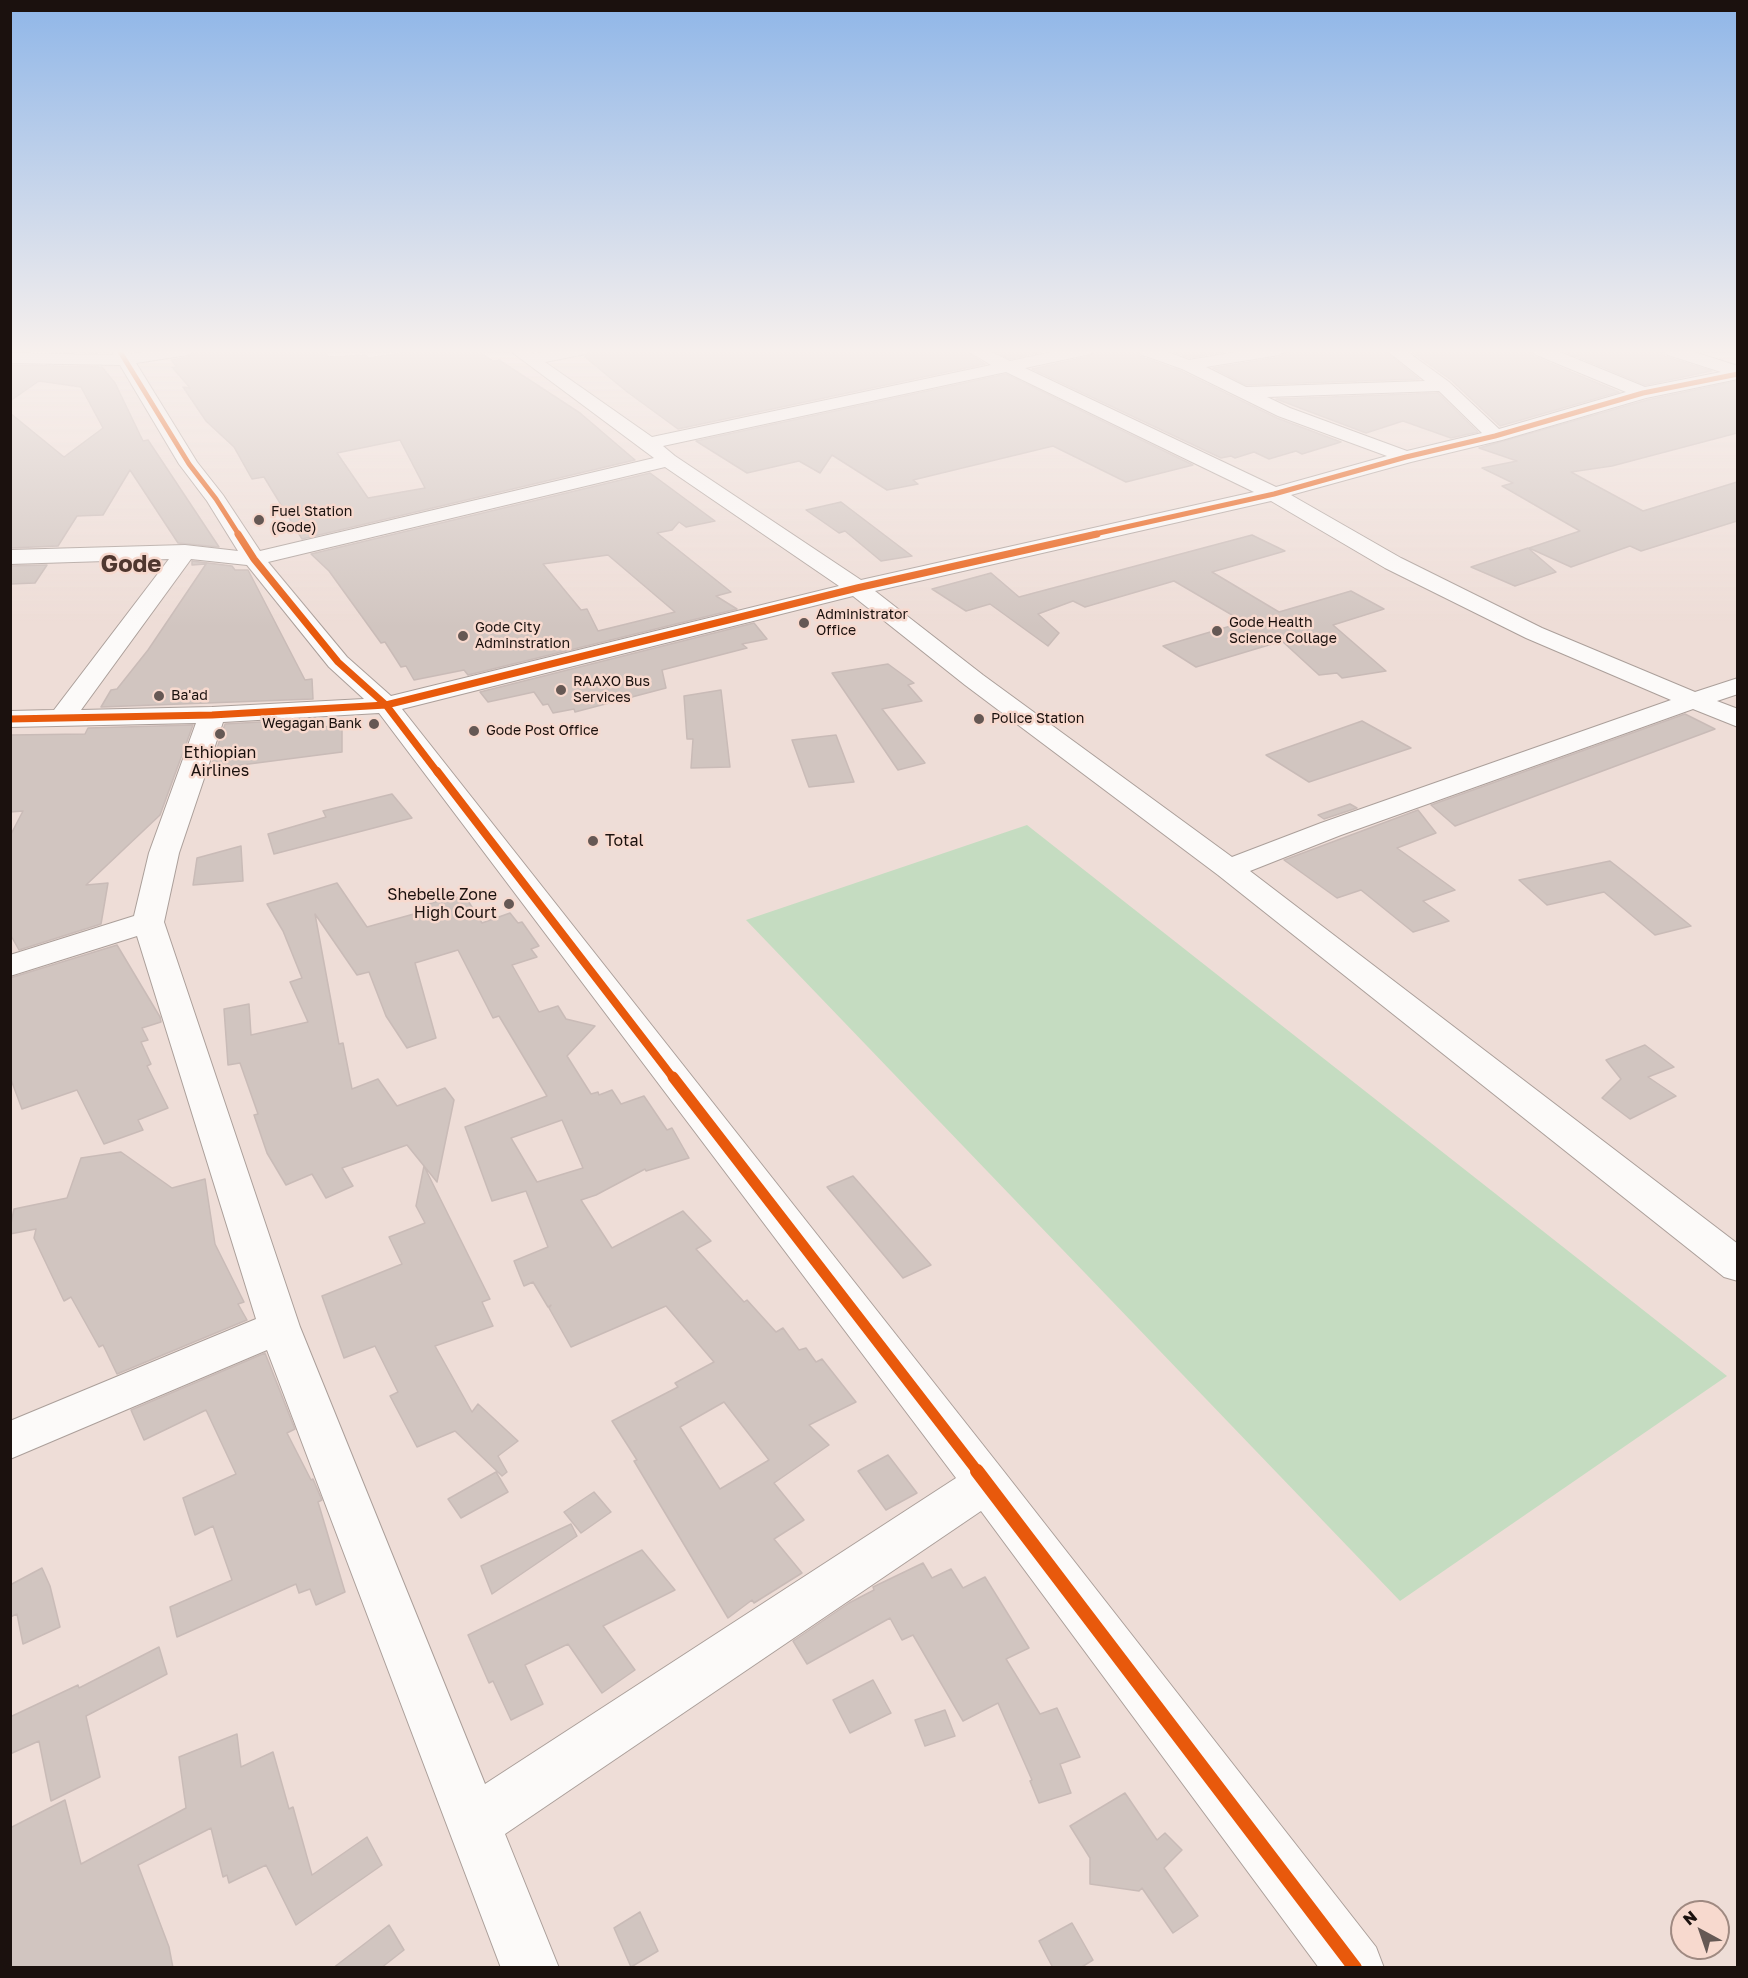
<!DOCTYPE html>
<style>
body{margin:0}
#map{position:relative;width:1748px;height:1978px;overflow:hidden;background:#eeddd7;font-family:"Golos Text",sans-serif}
canvas{display:block}
.frame{position:absolute;inset:0;border:12px solid #1b110e;pointer-events:none}
.north{position:absolute;left:1670px;top:1900px;width:60px;height:60px;box-sizing:border-box;background:#f7d9ce;border:2px solid #9f8981;border-radius:50%;rotate:320deg;font-size:16px;font-weight:700;line-height:24px;text-align:center;color:#1b110e}
.north::after{content:'';display:block;margin:auto;width:21px;height:27px;background:#655854;clip-path:polygon(50% 0,100% 100%,50% 72%,0 100%)}
</style>
<div id="map">
<canvas width="1748" height="1978"></canvas>
<div class="frame"></div>
<div class="north">N</div>
</div>
<script>
const context = document.querySelector('canvas').getContext('2d');
context.lineJoin = 'round';
function fillPath(path, color) { context.fillStyle = color; context.fill(path, 'evenodd'); }
function trace(path, color, width, dash) { context.strokeStyle = color; context.lineWidth = width; context.lineCap = dash ? 'butt' : 'round'; context.setLineDash(dash || []); context.stroke(path); }
function label(font, color, halo, rows, align = 'center') {
  context.font = font + ' "Golos Text",sans-serif'; context.lineWidth = 5; context.setLineDash([]); context.textBaseline = 'middle'; context.strokeStyle = halo; context.fillStyle = color; for (const [text, x, y, turn = 0] of rows) {
    context.save(); context.translate(x, y); context.rotate((+turn || 0) * Math.PI / 180); context.textAlign = isNaN(turn) ? turn : align; if (halo) context.strokeText(text, 0, 0); context.fillText(text, 0, 0); context.restore();
  }
}
const green = new Path2D(`
 M1027 825 1727 1376 1400 1601 746 920Z`);
const building = new Path2D(`
 M201 350H327L328 357 366 355 368 358 419 350H477L493 361 499 360 580 413 635 460 302 539 264 477 252 479 234 447 206 421 183 387 190 388 172 367H177L171 360 188 357ZM400 440 425 488 368 498 337 453Z
 M590 350H964L985 364 678 429 626 391 585 357Z
 M992 350H1050L1010 359Z
 M1095 350H1136L1139 356 1181 371 1277 418 1341 442 1302 454 1296 451 1269 459 1254 452 1235 458 1231 456 1221 458 1032 369 1091 356Z
 M1169 350 1194 351 1234 350 1189 358Z
 M1289 350H1384L1419 379 1246 385 1213 368 1279 357Z
 M1409 350H1530L1533 356 1619 392 1500 426 1451 380Z
 M1561 350H1661L1664 356 1712 371 1645 385Z
 M10 365 102 367 115 383 143 441 148 440 219 547 178 543 130 470 103 515 77 516 58 546 10 548V413L64 457 103 428 81 387 39 381 10 401Z
 M1006 374 1193 465 1126 482 1053 446 913 480 918 484 887 490 832 455 820 473 799 461 747 473 696 441Z
 M1737 381V433L1612 466 1571 472 1643 511 1737 482V521L1641 551 1630 546 1571 567 1529 548 1580 531 1502 486 1513 483 1482 468 1517 461 1479 448 1647 400Z
 M1438 393 1478 432 1451 438 1403 421 1366 433 1276 399Z
 M650 473 715 521 686 527 679 522 672 530 657 533 731 592 716 596 737 609 468 675 464 670 414 680 406 666 401 667 385 642 381 643 329 571 311 554ZM608 555 675 612 598 631 587 609 581 610 543 564Z
 M841 502 912 556 881 561 845 531 839 533 806 510Z
 M1252 535 1285 551 1212 572 1279 612 1351 591 1384 609 1333 625 1386 671 1342 678 1337 673 1319 675 1282 641 1196 667 1163 646 1244 622 1174 581 1085 607 1073 601 1038 614 1059 633 1048 646 990 604 966 611 932 589 991 573 1019 597Z
 M1528 548 1556 572 1515 586 1471 567Z
 M192 561 232 566 235 570H248L305 680 312 679 313 699 101 707 111 690 117 689 148 650 206 564 192 565Z
 M47 565 35 583 10 584V566Z
 M754 623 767 639 742 644 747 648 662 670 666 688 575 712 574 709 553 713 548 704 543 705 534 692 488 702 480 692Z
 M888 664 914 683 908 685 922 701 882 709 925 763 898 770 832 673Z
 M721 690 730 767 691 768 693 739H687L684 696Z
 M1685 714 1715 729 1455 826 1431 805Z
 M313 719V728L342 725V752L210 769 225 724Z
 M1362 721 1411 748 1309 782 1266 755Z
 M193 725 160 815 86 885 108 883 101 924 19 950 10 934V836L23 811 10 812V735L85 734 88 728Z
 M836 735 854 782 809 787 792 740Z
 M392 794 412 818 274 854 268 834 326 817 323 811Z
 M1350 804 1357 808 1324 819 1318 815Z
 M1418 810 1436 833 1397 848 1455 890 1423 901 1449 921 1413 932 1361 890 1337 898 1284 860Z
 M241 846 243 881 193 885 197 858Z
 M1610 861 1633 879 1691 926 1655 935 1604 892 1547 905 1519 880Z
 M337 883 367 927 421 912 418 907 456 896 457 898 465 896 482 923 510 913 518 923 522 922 539 946 531 949 537 957 512 965 539 1012 558 1006 566 1019 595 1026 567 1056 591 1094 598 1092 599 1095 612 1090 621 1104 644 1096 667 1130 672 1128 689 1158 646 1171 645 1169 596 1195 581 1200 612 1248 683 1211 711 1241 696 1249 744 1302 747 1300 776 1332 783 1328 799 1350 806 1348 816 1362 822 1359 856 1402 809 1425 829 1445 774 1483 804 1520 774 1539 802 1573 754 1603 752 1600 728 1618 634 1461 637 1460 612 1421 678 1387 675 1383 714 1362 666 1306 571 1347 549 1308 551 1305 548 1307 533 1282 524 1286 514 1261 548 1247 526 1191 492 1201 465 1127 547 1096 499 1016 493 1018 458 950 415 963 436 1038 407 1048 386 1016 369 972 357 975 315 914 339 1044 343 1043 352 1089 378 1079 397 1106 445 1088 454 1100 437 1182 407 1145 342 1168 353 1186 326 1198 312 1174 286 1185 267 1153 254 1115 258 1114 240 1063 228 1065 224 1009 249 1004 251 1035 308 1022 290 982 302 978 283 931 267 904ZM562 1120 583 1168 537 1182 511 1138ZM724 1402 769 1460 720 1489 680 1427Z
 M117 945 160 1017 161 1022 142 1028 148 1040 141 1042 151 1064 147 1066 168 1108 138 1120 143 1130 104 1144 77 1090 22 1109 10 1077V978Z
 M1645 1045 1674 1067 1648 1077 1676 1096 1630 1119 1602 1098 1621 1079 1606 1060Z
 M121 1152 172 1188 205 1179 215 1244 244 1302 238 1304 247 1320 117 1374 103 1345 99 1347 71 1297 64 1301 34 1238 36 1229 10 1234V1228L14 1209 67 1198 81 1158Z
 M424 1166 490 1299 482 1302 493 1326 435 1346 472 1412 478 1404 518 1441 498 1456 507 1472 502 1476 455 1431 417 1447 390 1396 398 1392 375 1346 344 1358 322 1296 402 1264 389 1237 425 1223 416 1206Z
 M853 1176 931 1265 903 1278 827 1187Z
 M265 1353 295 1429 287 1433 311 1480 313 1479 322 1500 318 1502 345 1592 316 1605 310 1589 299 1593 296 1584 177 1637 170 1607 232 1580 213 1526 195 1535 183 1498 236 1474 206 1410 144 1440 131 1410Z
 M888 1455 917 1493 886 1510 858 1471Z
 M496 1472 508 1492 461 1518 448 1499Z
 M594 1492 611 1512 581 1533 564 1512Z
 M571 1524 577 1536 492 1594 481 1566Z
 M642 1550 675 1590 603 1626 635 1670 602 1693 568 1644 525 1665 543 1704 511 1720 493 1681 489 1683 468 1635Z
 M923 1563 932 1578 951 1569 963 1588 985 1577 1029 1648 1006 1659 1040 1714 1057 1708 1080 1757 1060 1764 1071 1793 1039 1803 1030 1781 1032 1780 998 1703 963 1721 913 1635 902 1640 890 1618 807 1664 793 1641 849 1603 874 1590 873 1587Z
 M42 1568 50 1586 60 1627 23 1644 17 1614 10 1617V1585Z
 M159 1647 167 1674 86 1716 100 1777 51 1801 39 1741 10 1754V1717L78 1685 79 1688Z
 M873 1680 891 1713 850 1733 833 1700Z
 M945 1710 955 1736 925 1746 915 1720Z
 M237 1734 241 1767 273 1752 289 1809 293 1807 312 1875 367 1837 382 1865 296 1925 266 1865 229 1883 227 1875 223 1877 211 1828 138 1865 169 1947 173 1968H10V1828L65 1800 81 1864 186 1808 179 1757Z
 M1125 1793 1157 1840 1165 1833 1182 1850 1164 1868 1198 1916 1173 1933 1142 1888 1139 1891 1090 1884V1858L1070 1826Z
 M640 1912 658 1951 631 1967 614 1928Z
 M1072 1923 1093 1960 1080 1968H1053L1039 1941Z
 M389 1925 404 1950 381 1968H333Z`);
const minor = new Path2D(`
 M111 350H127L130 354 156 350H196L188 355 136 363 197 462 223 495 260 551 654 458 509 350H528L534 354 555 350H588L586 354 545 362 652 437 991 365 966 350H987L1010 361 1061 350H1093L1091 354 1025 368 1276 487 1387 456 1278 416 1182 369 1140 354 1138 350H1162L1189 360 1248 350H1287L1279 355 1206 367 1246 387 1425 381 1386 350H1405L1449 382 1499 429 1626 392 1534 354 1532 350H1555L1645 387 1721 372 1665 354 1663 350H1688L1738 366V379L1646 398 1502 440 1411 462 1291 495 1401 558 1542 628 1695 692 1738 678V694L1717 701 1738 709V727L1693 709 1341 835 1250 871 1738 1244V1281L1724 1277 1218 875 965 685 853 596 402 709 1002 1469 1376 1947 1384 1968H1319L981 1511 505 1834 559 1968H501L267 1350 10 1459V1421L256 1319 137 936 10 976V955L134 916 149 853 196 723 10 727V711L54 710 169 559 10 564V550L185 545 238 551 207 501 179 464 120 365 10 363V353L114 355ZM1006 372 1254 492 861 580 675 456 663 446ZM1439 391 1482 433 1407 451 1290 408 1267 397ZM665 467 839 586 391 696 347 657 268 562ZM1271 501 1385 568 1526 638 1671 700 1321 823 1232 857 983 675 875 591ZM191 559 247 565 329 667 364 699 212 707 81 710ZM379 713 956 1478 485 1784 300 1327 164 922 179 853 223 722Z`);
const cyclewayFar4 = new Path2D(`
 M119 350 189 464 216 499 239 535
 M1090 535 1274 494 1406 457 1495 436 1643 393 1738 374`);
const cyclewayFar3 = new Path2D(`
 M238 534 254 559 338 662 386 705 438 773
 M10 719 212 715 386 705 857 588 1097 534`);
const cyclewayFar2 = new Path2D(`
 M437 771 674 1079`);
const cyclewayFar1 = new Path2D(`
 M673 1077 978 1472`);
const cycleway = new Path2D(`
 M977 1471 1355 1968`);
const markers = [
 [259,520,6,"#655854"],
 [804,623,6,"#655854"],
 [1217,631,6,"#655854"],
 [463,636,6,"#655854"],
 [561,690,6,"#655854"],
 [159,696,6,"#655854"],
 [979,719,6,"#655854"],
 [374,724,6,"#655854"],
 [474,731,6,"#655854"],
 [220,734,6,"#655854"],
 [593,841,6,"#655854"],
 [509,904,6,"#655854"]
];
const farPoinames = [
 ["Fuel Station",271,512],
 ["(Gode)",271,528],
 ["Administrator",816,615],
 ["Office",816,631],
 ["Gode Health",1229,623],
 ["Science Collage",1229,639],
 ["Gode City",475,628],
 ["Adminstration",475,644],
 ["RAAXO Bus",573,682],
 ["Services",573,698],
 ["Ba'ad",171,696],
 ["Police Station",991,719],
 ["Wegagan Bank",362,724,"right"],
 ["Gode Post Office",486,731]
];
const poiNames = [
 ["Ethiopian",220,753],
 ["Airlines",220,771],
 ["Total",605,841,"left"],
 ["Shebelle Zone",497,895,"right"],
 ["High Court",497,913,"right"]
];
const farTownnames = [
 ["Gode",131,564]
];
fillPath(green, '#c5dcc1');
fillPath(building, '#d1c5c0');
trace(building, '#c9bbb7', 1.5);
trace(minor, '#ab9f9a', 2);
fillPath(minor, '#fcfaf9');
trace(cyclewayFar4, '#e8590c', 5);
trace(cyclewayFar3, '#e8590c', 7);
trace(cyclewayFar2, '#e8590c', 8);
trace(cyclewayFar1, '#e8590c', 11);
trace(cycleway, '#e8590c', 14);
const sky = context.createLinearGradient(0, 0, 0, 627);
sky.addColorStop(0, '#8fb6e8');
sky.addColorStop(0.56, '#f7f0ed');
sky.addColorStop(1, '#f7f0ed00');
context.fillStyle = sky;
context.fillRect(0, 0, 1748, 627);
for (const [x, y, r, color] of markers) { const dot = new Path2D(); dot.arc(x, y, r, 0, 2 * Math.PI); context.fillStyle = color; context.fill(dot); trace(dot, '#f7d9ce', 2); }
label('14px', '#1b110e', '#f7d9ce', farPoinames, 'left');
label('16px', '#1b110e', '#f7d9ce', poiNames);
label('bold 24px', '#4f372f', '#f7d9ce', farTownnames);
</script>
